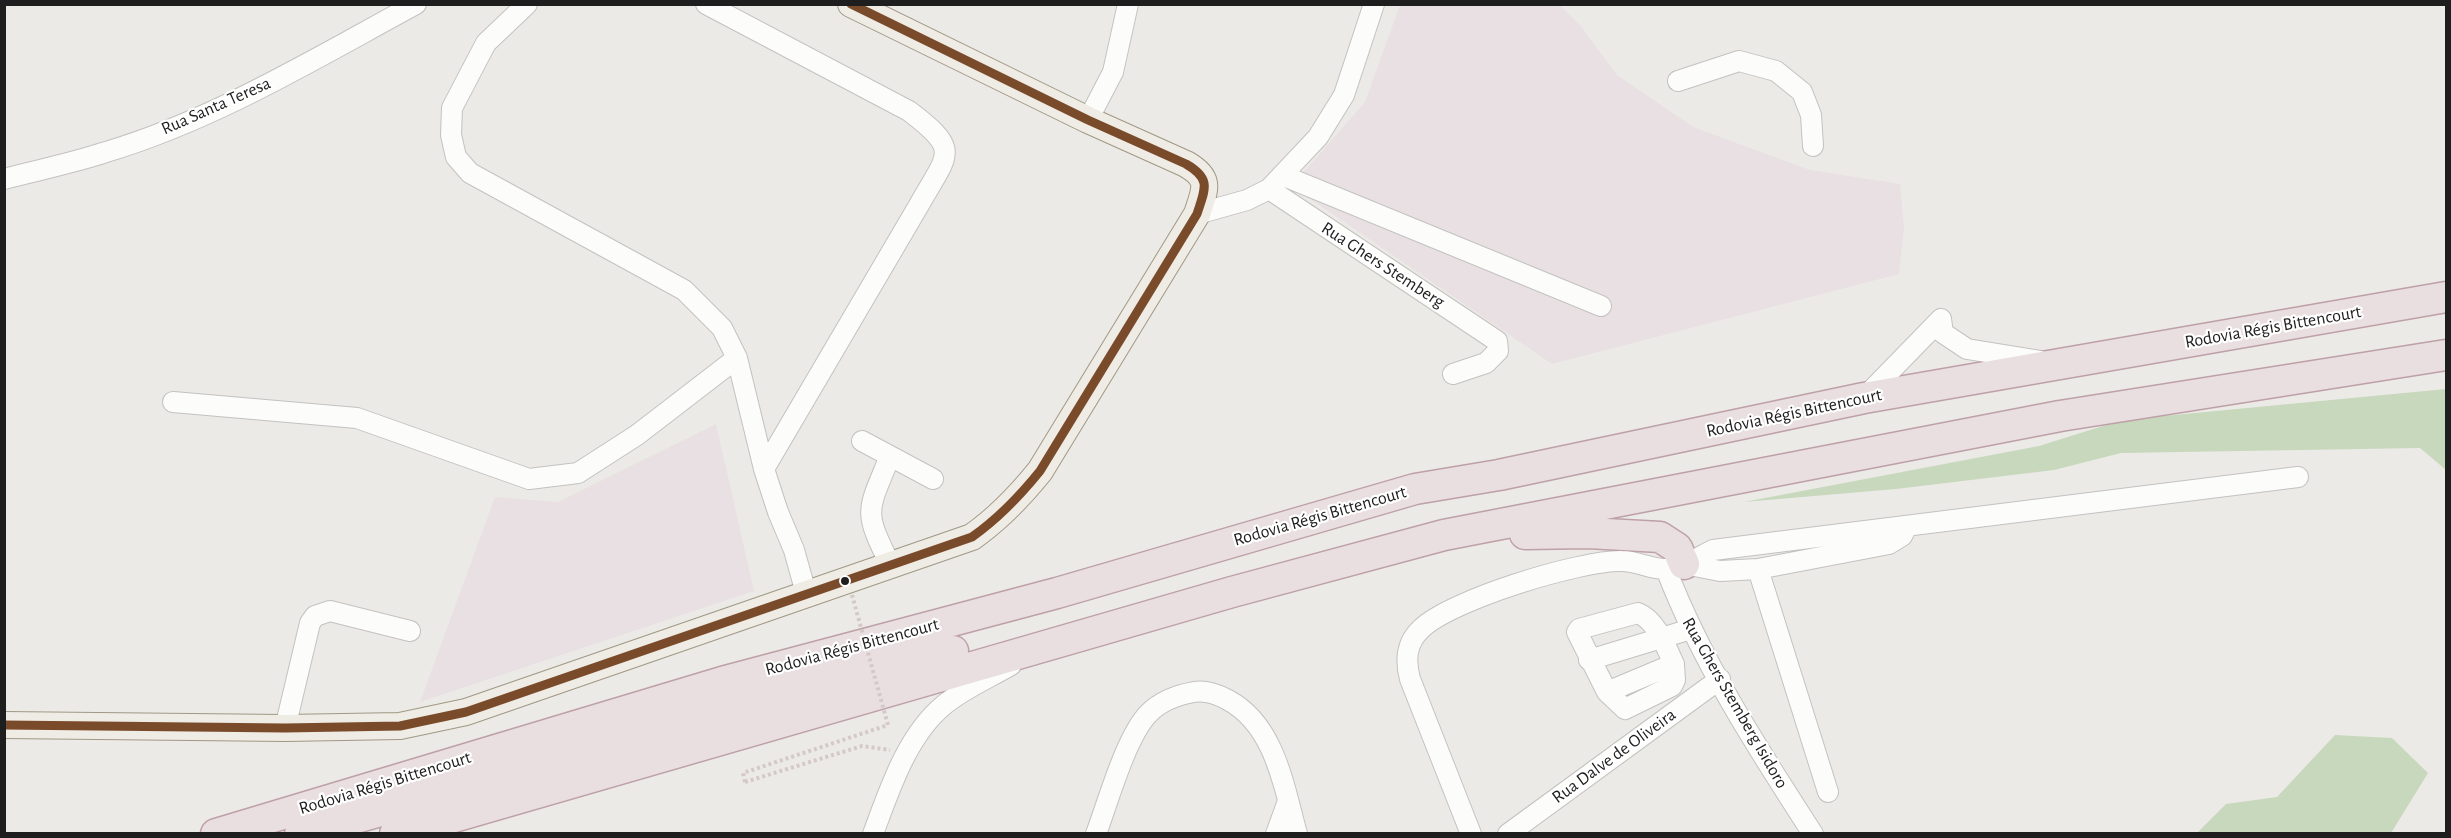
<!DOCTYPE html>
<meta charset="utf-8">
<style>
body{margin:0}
#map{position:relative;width:2451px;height:838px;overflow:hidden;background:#eceae6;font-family:"Alegreya Sans",sans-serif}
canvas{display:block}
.frame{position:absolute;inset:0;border:6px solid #1e1e1e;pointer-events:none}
</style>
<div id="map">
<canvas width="2451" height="838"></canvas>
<div class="frame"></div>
</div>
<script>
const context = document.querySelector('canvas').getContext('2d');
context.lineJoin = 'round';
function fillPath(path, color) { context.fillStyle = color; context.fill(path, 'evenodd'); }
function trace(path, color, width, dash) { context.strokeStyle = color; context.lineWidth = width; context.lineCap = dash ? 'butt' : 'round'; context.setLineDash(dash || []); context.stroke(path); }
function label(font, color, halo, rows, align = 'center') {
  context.font = font + ' "Alegreya Sans",sans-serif'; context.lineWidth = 4.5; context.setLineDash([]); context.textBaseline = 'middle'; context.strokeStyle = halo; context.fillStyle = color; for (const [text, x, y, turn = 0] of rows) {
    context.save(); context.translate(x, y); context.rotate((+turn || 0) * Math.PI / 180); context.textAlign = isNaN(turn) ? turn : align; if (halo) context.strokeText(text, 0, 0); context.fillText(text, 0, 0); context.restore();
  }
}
const industrial = new Path2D(`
 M1400 5H1559L1580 25 1617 75 1693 127 1810 170 1900 184 1904 227 1899 274 1552 364 1303 194V173L1365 102Z
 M716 424 754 591 420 702 495 497 558 502Z`);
const forest = new Path2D(`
 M2446 389V470L2420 448 2121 453 2054 470 1896 489 1744 502 2039 446 2122 420Z
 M2335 735 2392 738 2428 773 2391 833H2197L2226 804 2277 797Z`);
const path = new Path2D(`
 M745 782 862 746 890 750`);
const minor = new Path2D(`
 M527 4 486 43 452 108 451 135 456 157 470 173 684 290 722 328 737 358 764 469 778 512 794 550 806 593
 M706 4 909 111C962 151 948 153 919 205L764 469
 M1678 81 1739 61 1776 71 1802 92 1811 115 1813 146
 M1088 120 1113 72 1128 4
 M1284 176 1601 306
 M4 179C38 170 73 163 106 152 216 119 316 58 416 4
 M1269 189 1497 341 1498 351 1486 363 1453 374
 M1197 214 1247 200 1269 189 1318 137 1344 95 1374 4
 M1941 319 1943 333 1967 349 2041 361
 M1865 397 1941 319
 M173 402 357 418 529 479 578 473 637 435 737 358
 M862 441 933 479
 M890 456C868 511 862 509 890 564
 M1684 564 1720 571 1758 569 1889 544 1902 536 1907 526
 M1666 569C1702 663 1758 749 1813 834
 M1758 569 1828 792
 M1638 613C1656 620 1666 647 1674 664L1607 692 1577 632 1579 629Z
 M1589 660 1691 629
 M1607 692 1625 709 1672 686 1675 680 1674 664
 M285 728 310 623 315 616 330 611 410 631
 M873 834C889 791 907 735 944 705 963 689 989 678 1011 665
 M1096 834C1108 802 1126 736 1149 713 1161 701 1177 695 1194 692 1206 690 1217 694 1228 700 1275 725 1284 787 1297 834
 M1276 834 1288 801
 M1471 834 1410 679C1405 660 1406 643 1421 629 1450 600 1581 560 1622 561 1637 561 1653 570 1667 569 1684 567 1699 557 1713 550L2298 477
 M1508 834 1720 679`);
const major = new Path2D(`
 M4 725 285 728 400 726 466 712 972 537C999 518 1019 497 1040 471L1197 214C1205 189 1212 179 1186 164L1088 120 851 4`);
const highway = new Path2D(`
 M1525 534 1588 533 1660 537 1677 548 1684 564
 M216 834 722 682 1057 593 1415 489 1499 475 1864 398 2446 297
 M300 834 827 683 953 651
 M395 834 1232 592 1444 535 2060 416 2446 355`);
const pathBridge = new Path2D(`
 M745 782 743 773 888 725 852 595`);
const bus1 = new Path2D(`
 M4 725 285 728 400 726 466 712 972 537C999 518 1019 497 1040 471L1197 214C1205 189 1212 179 1186 164L1088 120 851 4`);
const markers = [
 [845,581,5,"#1e1e1e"]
];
const streetNames = [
 ["Rua Santa Teresa",216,106,-24],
 ["Rua Ghers Stemberg",1383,265,33],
 ["Rodovia Régis Bittencourt",2273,327,-10],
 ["Rodovia Régis Bittencourt",1794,413,-12],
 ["Rodovia Régis Bittencourt",1320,516,-16],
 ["Rodovia Régis Bittencourt",852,647,-15],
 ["Rua Ghers Stemberg Isidoro",1735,703,60],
 ["Rua Dalve de Oliveira",1614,756,-36],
 ["Rodovia Régis Bittencourt",385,783,-17]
];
fillPath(industrial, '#e9e0e4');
fillPath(forest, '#c7d8bd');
trace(minor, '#c3c2c1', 22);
trace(major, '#a09885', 28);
trace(highway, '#bea0a8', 33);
trace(path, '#d5c9c7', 4, [3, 3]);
trace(minor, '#fcfcfb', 20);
trace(major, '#efebe5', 26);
trace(highway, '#e9dfe0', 30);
trace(pathBridge, '#d5c9c7', 4, [3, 3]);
trace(bus1, '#7a4b2a', 9);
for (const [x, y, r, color] of markers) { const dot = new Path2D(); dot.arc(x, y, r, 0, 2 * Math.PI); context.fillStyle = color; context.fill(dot); trace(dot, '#fff', 2); }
label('18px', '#1e1e1e', '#fff', streetNames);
</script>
